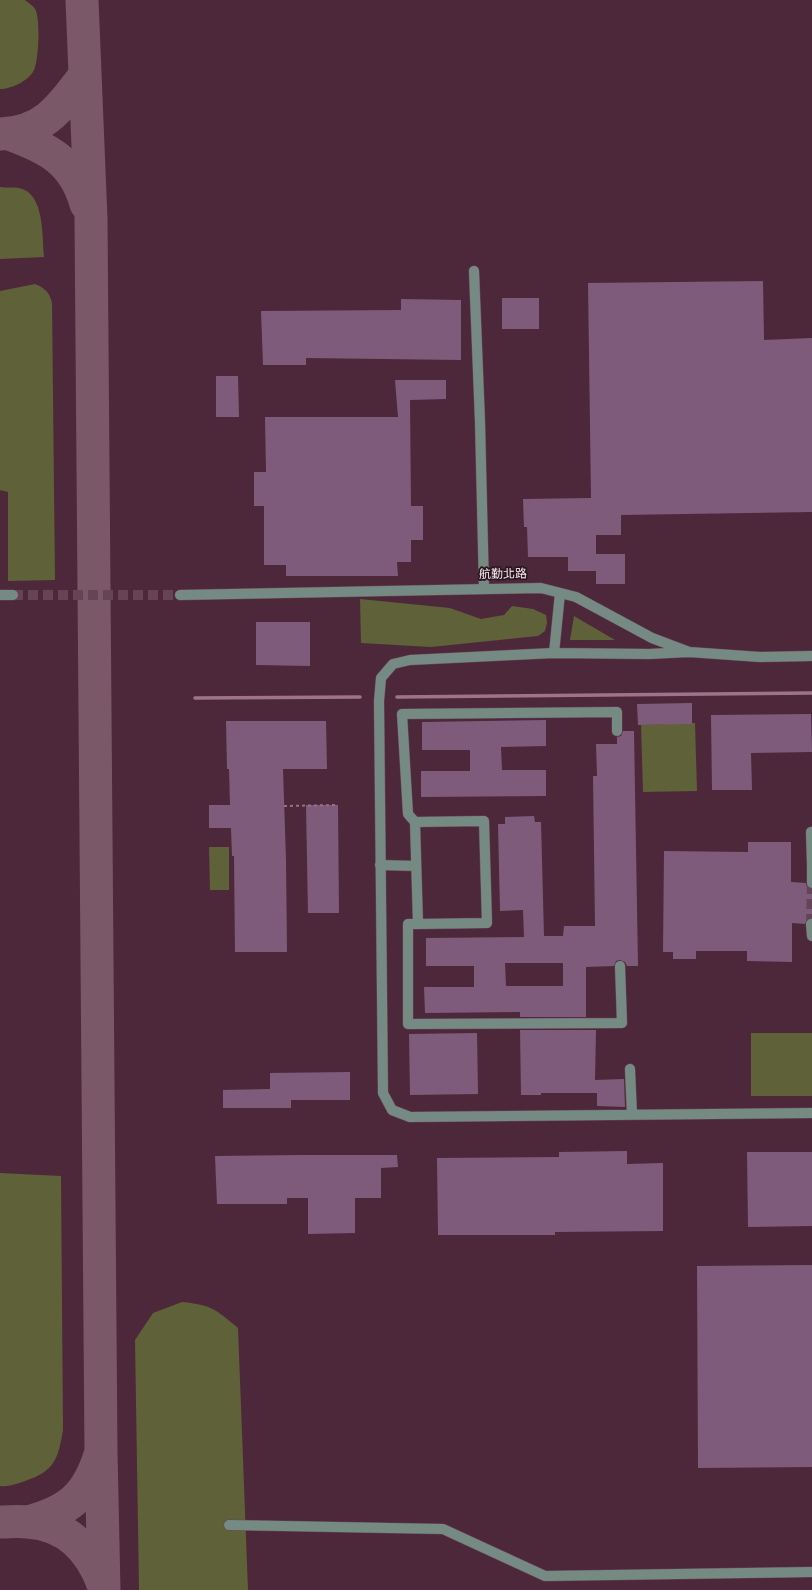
<!DOCTYPE html>
<meta charset="utf-8">
<style>
body{margin:0}
canvas{display:block;background:#4d273a}
</style>
<canvas width="812" height="1590"></canvas>
<script>
const context = document.querySelector('canvas').getContext('2d');
context.lineJoin = 'round';
function fillPath(path, color) { context.fillStyle = color; context.fill(path, 'evenodd'); }
function trace(path, color, width, dash) { context.strokeStyle = color; context.lineWidth = width; context.lineCap = dash ? 'butt' : 'round'; context.setLineDash(dash || []); context.stroke(path); }
function label(font, color, halo, rows, align = 'center') {
  context.font = font + ' Jost,"Noto Sans TC",sans-serif'; context.lineWidth = 3.5; context.setLineDash([]); context.textBaseline = 'middle'; context.strokeStyle = halo; context.fillStyle = color; for (const [text, x, y, turn = 0] of rows) {
    context.save(); context.translate(x, y); context.rotate((+turn || 0) * Math.PI / 180); context.textAlign = isNaN(turn) ? turn : align; if (halo) context.strokeText(text, 0, 0); context.fillText(text, 0, 0); context.restore();
  }
}
const green = new Path2D(`
 M0 0H25C29 3 35 7 36 11 40 22 39 59 34 70 29 81 11 89 0 89Z
 M0 187C6 188 13 187 19 188 45 193 42 237 44 257L0 259Z
 M35 284C45 288 50 293 52 303L55 580 8 581V492L0 490V291Z
 M360 599 450 608 481 619 504 615 512 606 533 609 546 615 547 623 545 631 538 636 431 647 361 643Z
 M574 616 615 640H570Z
 M695 723 697 791 643 792 641 725Z
 M209 847H229V890H210Z
 M751 1033H812V1096H751Z
 M0 1173 61 1176 63 1430C58 1459 55 1471 25 1481 16 1484 9 1487 0 1486Z
 M182 1302C212 1305 215 1309 238 1328L248 1590H139L135 1340 153 1313Z`);
const stream = new Path2D(`
 M397 697 812 693
 M195 698 360 697`);
const taxiway = new Path2D(`
 M82 0 91 219 101 1452 104 1590
 M0 134C44 133 61 107 85 75
 M9 134C48 148 74 161 86 204
 M0 1522C9 1522 19 1521 28 1522 67 1525 90 1549 103 1584
 M28 1522C69 1511 87 1496 100 1455`);
const building = new Path2D(`
 M763 281 764 340 812 338V512L621 515V535H596V554H625V584H596V571H568V557H528L527 527H524L523 499 591 498 588 283Z
 M502 298H539V329H502Z
 M401 299 461 300V360L306 358V365H263L261 311 401 310Z
 M216 376H238L239 417H216Z
 M395 380H446V399L410 400 411 506H423V540H411V562H397L398 576H286V565H264V506H254V472H266L265 417H398Z
 M256 622H310V666L256 665Z
 M692 703V724L638 725 637 704Z
 M811 714 812 752 751 753 752 790H712L711 715Z
 M546 720V746L501 747 502 770H546V796L421 797V771H470V750H422V722Z
 M226 721H326L327 769H283L286 860 287 952H235L234 856H232L231 828H209V805H230L229 769H227Z
 M623 731H634L638 966H627L625 962 620 960 616 961 614 966 586 967V1017H520V1012L425 1013 424 987H474V966H426V938L524 937 523 910 500 911 498 824H505V817L534 816 535 822H541L544 936H563L564 926H595L593 776H597L596 744H617V737L621 736ZM505 963H563V986H506Z
 M306 805H338L339 913H308Z
 M748 842H791V882L806 883 807 887 812 889V918L807 919 805 924 792 923V962L747 961V951H696V959H673V952H663L664 851 748 852Z
 M520 1030H596L595 1080 624 1079 625 1107 597 1106V1093H541V1095H521Z
 M477 1033 478 1094 410 1095 409 1034Z
 M350 1072V1100H291V1108H223V1090L270 1089V1073Z
 M627 1151V1164L663 1163V1231L555 1232V1235H438L437 1158 559 1157V1152Z
 M747 1152H812V1226L748 1227Z
 M301 1155H397L398 1167 381 1168V1198H355V1233L308 1234V1198H287V1204H217L215 1156Z
 M812 1265V1467L698 1468 697 1266Z`);
const minorTunnel = new Path2D(`
 M13 595H180
 M811 924 812 883`);
const path = new Path2D(`
 M284 806 338 805`);
const minor = new Path2D(`
 M474 271 480 422 484 588
 M0 595H13
 M180 595 541 588 576 597 652 638 689 652 760 657 812 656
 M689 652 649 654 554 653 410 660 393 664 381 678 379 701 383 1093 392 1110 410 1117 812 1113
 M554 653 560 593
 M484 821 487 923 418 924 415 822Z
 M415 822 408 814 402 714 617 712V731
 M811 832 812 864
 M380 865 416 866
 M812 883V864
 M418 924H408V1024L622 1023 620 966
 M811 924 812 936
 M630 1069 632 1115
 M229 1525 443 1529 545 1576 812 1572`);
const streetNames = [
 ["航勤北路",503,575,-1]
];
fillPath(green, '#5f6138');
trace(stream, '#9f7488', 3.5);
trace(taxiway, '#7a5868', 33);
fillPath(building, '#7e5b7a');
trace(minorTunnel, '#674455', 10, [10, 5]);
trace(minor, '#694657', 11);
trace(path, '#927382', 2, [3, 3]);
trace(minor, '#748a82', 10);
label('12px', '#fde8f1', '#28171f', streetNames);
</script>
